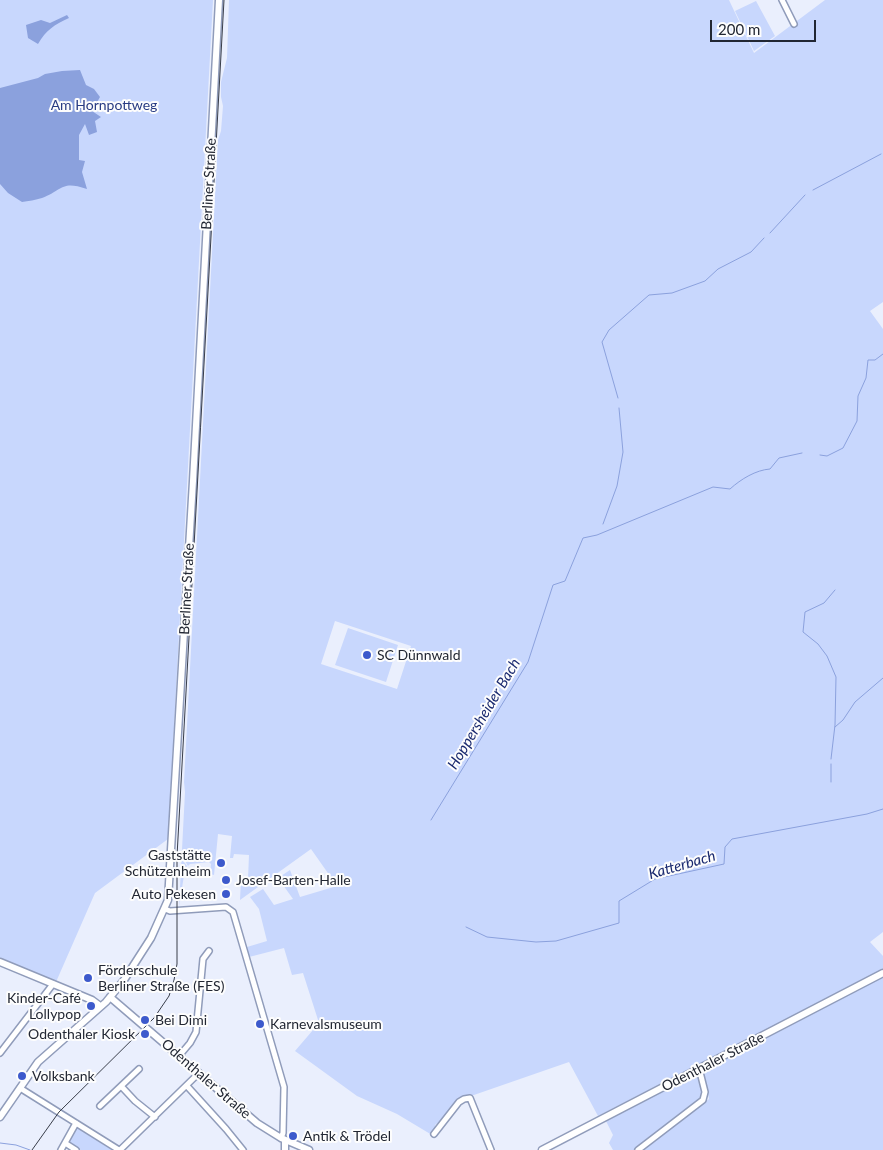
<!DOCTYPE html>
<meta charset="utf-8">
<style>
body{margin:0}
#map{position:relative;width:883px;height:1150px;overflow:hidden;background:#eaeffd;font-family:Lato,sans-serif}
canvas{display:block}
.scale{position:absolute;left:710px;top:20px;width:106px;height:22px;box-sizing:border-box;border:2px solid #222733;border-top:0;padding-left:6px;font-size:15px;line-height:18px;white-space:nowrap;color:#222733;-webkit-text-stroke:4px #fdfdfd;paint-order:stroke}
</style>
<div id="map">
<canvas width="883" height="1150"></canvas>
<div class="scale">200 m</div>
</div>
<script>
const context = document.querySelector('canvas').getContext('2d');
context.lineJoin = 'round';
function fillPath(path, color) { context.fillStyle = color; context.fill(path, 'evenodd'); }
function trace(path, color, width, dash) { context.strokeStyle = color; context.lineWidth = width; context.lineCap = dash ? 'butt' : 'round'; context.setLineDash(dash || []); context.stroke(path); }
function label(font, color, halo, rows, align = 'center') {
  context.font = font + ' Lato,sans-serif'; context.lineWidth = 4; context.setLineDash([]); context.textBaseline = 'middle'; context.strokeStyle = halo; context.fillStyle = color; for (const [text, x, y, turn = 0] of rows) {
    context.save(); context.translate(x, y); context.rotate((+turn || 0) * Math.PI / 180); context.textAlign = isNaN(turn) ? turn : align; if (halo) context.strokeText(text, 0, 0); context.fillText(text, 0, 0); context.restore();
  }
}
const green = new Path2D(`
 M0 0H213L168 839 95 893 56 982 0 959Z
 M229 0H729L754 53 825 0H883V302L870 311 883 329V932L870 942 883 956V970L598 1116 569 1062 471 1096H462L444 1118 435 1125 436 1128 432 1135 397 1114 357 1096 295 1051 319 1023 303 973 292 975 284 948 249 957 247 947 267 941 259 909 250 897 263 889 274 905 293 899 278 878 290 870 300 897 337 886 311 849 240 900 241 879H248L249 855 234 854 233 858H230L232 836 218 834 214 875 210 874 211 864 209 862 190 864 188 866 184 859V862L187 866 185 869 179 907 185 792 184 782 218 140 221 131 223 106 221 97V82L227 58ZM335 621 411 646 397 689 321 664Z
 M756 1 775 36 754 51 735 11Z
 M348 628 398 645 386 682 335 665Z
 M883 977V1150H640L709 1099 702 1070Z
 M699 1072 703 1090 700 1100 635 1150H613L609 1143 613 1135 606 1121Z
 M77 1127H78L114 1150H81L68 1142Z`);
const water = new Path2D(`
 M67 15 69 18C54 25 46 30 38 44L28 38 26 25 41 20 50 23Z
 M80 70 86 85 94 89 100 97 92 111 101 117 95 121 97 132 89 135 85 124 79 135V160L85 161 82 172 87 189C61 180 63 190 42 198 36 200 28 201 22 202L8 193 0 184V88L38 78 45 74 62 71Z`);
const stream = new Path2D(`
 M813 190 881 154
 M770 233 805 195
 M618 398 602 342 609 330 649 295 672 293 705 281 718 269 751 252 764 238
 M820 455 827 456 843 448 857 421 858 396 866 378 868 360H875L883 354
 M603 524 617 486 623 452 619 408
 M835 727 843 720 855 702 883 678
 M831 759 835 725 836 677 827 656 818 644 803 632 805 612 824 603 835 590
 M831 782V764
 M431 820 528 662 553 585 565 581 583 538 597 535 713 487 730 489C741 479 756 470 770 469L779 458 802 453
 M466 927 487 937 536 942 556 941 619 923V901L655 879 724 864 725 847 732 839 867 814 883 809
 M0 1143 16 1145 30 1150`);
const minor = new Path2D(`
 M782 0 794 24
 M165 909 170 911 226 907 233 912 284 1087 283 1133 281 1138
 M0 1053 53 984
 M179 1056 190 1043 196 1032 203 959 209 951
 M121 1086 135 1101 155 1117
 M187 1086 226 1129 243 1150
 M20 1088 119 1150
 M100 1106 139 1069
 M434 1134 459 1102 464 1099 470 1098 491 1150
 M65 1143 76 1150
 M61 1150 76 1123
 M120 1150 199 1073
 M638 1150 703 1100 705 1092 699 1068`);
const major = new Path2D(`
 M0 962 92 1000 100 1006
 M110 997 257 1123 281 1138 309 1150
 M0 1117 38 1062 106 1002 124 980 151 938 168 900 193 481 219 0
 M285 1140V1150
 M542 1150 883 973`);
const tram = new Path2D(`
 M32 1150 59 1112 154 1018 169 996 174 980 177 964V856L224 0`);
const markers = [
 [367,655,5,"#3d5acc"],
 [221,863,5,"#3d5acc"],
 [226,880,5,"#3d5acc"],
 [226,894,5,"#3d5acc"],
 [88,978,5,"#3d5acc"],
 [91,1006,5,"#3d5acc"],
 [145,1020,5,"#3d5acc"],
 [260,1024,5,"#3d5acc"],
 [145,1034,5,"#3d5acc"],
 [22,1076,5,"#3d5acc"],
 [293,1136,5,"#3d5acc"]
];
const parkNames = [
 ["Am Hornpottweg",104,105]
];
const streetNames = [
 ["Berliner Straße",209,184,-87],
 ["Berliner Straße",187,589,-87],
 ["Odenthaler Straße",713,1062,-27],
 ["Odenthaler Straße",206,1079,41]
];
const poiNames = [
 ["SC Dünnwald",377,655],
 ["Gaststätte",211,855,"right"],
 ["Schützenheim",211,871,"right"],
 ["Josef-Barten-Halle",236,880],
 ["Auto Pekesen",216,894,"right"],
 ["Förderschule",98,970],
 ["Berliner Straße (FES)",98,986],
 ["Kinder-Café",81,998,"right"],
 ["Lollypop",81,1014,"right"],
 ["Bei Dimi",155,1020],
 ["Karnevalsmuseum",270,1024],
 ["Odenthaler Kiosk",135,1034,"right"],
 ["Volksbank",32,1076],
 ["Antik & Trödel",303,1136]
];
const waterNames = [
 ["Hoppersheider Bach",484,714,-59],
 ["Katterbach",682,865,-16]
];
fillPath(green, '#c8d7fd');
fillPath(water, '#8ba1dd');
trace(stream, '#8ba1dd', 1);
trace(minor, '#909cba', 8);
trace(major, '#909cba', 9);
trace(minor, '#fff', 5);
trace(major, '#fff', 6);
trace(tram, '#383d49', 1);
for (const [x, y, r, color] of markers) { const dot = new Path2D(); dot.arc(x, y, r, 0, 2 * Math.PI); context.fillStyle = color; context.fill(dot); trace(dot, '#fdfdfd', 2); }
label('14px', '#283b83', '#fdfdfd', parkNames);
label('14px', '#222733', '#fdfdfd', streetNames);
label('14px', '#222733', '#fdfdfd', poiNames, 'left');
label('italic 15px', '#19296f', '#fdfdfd', waterNames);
</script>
